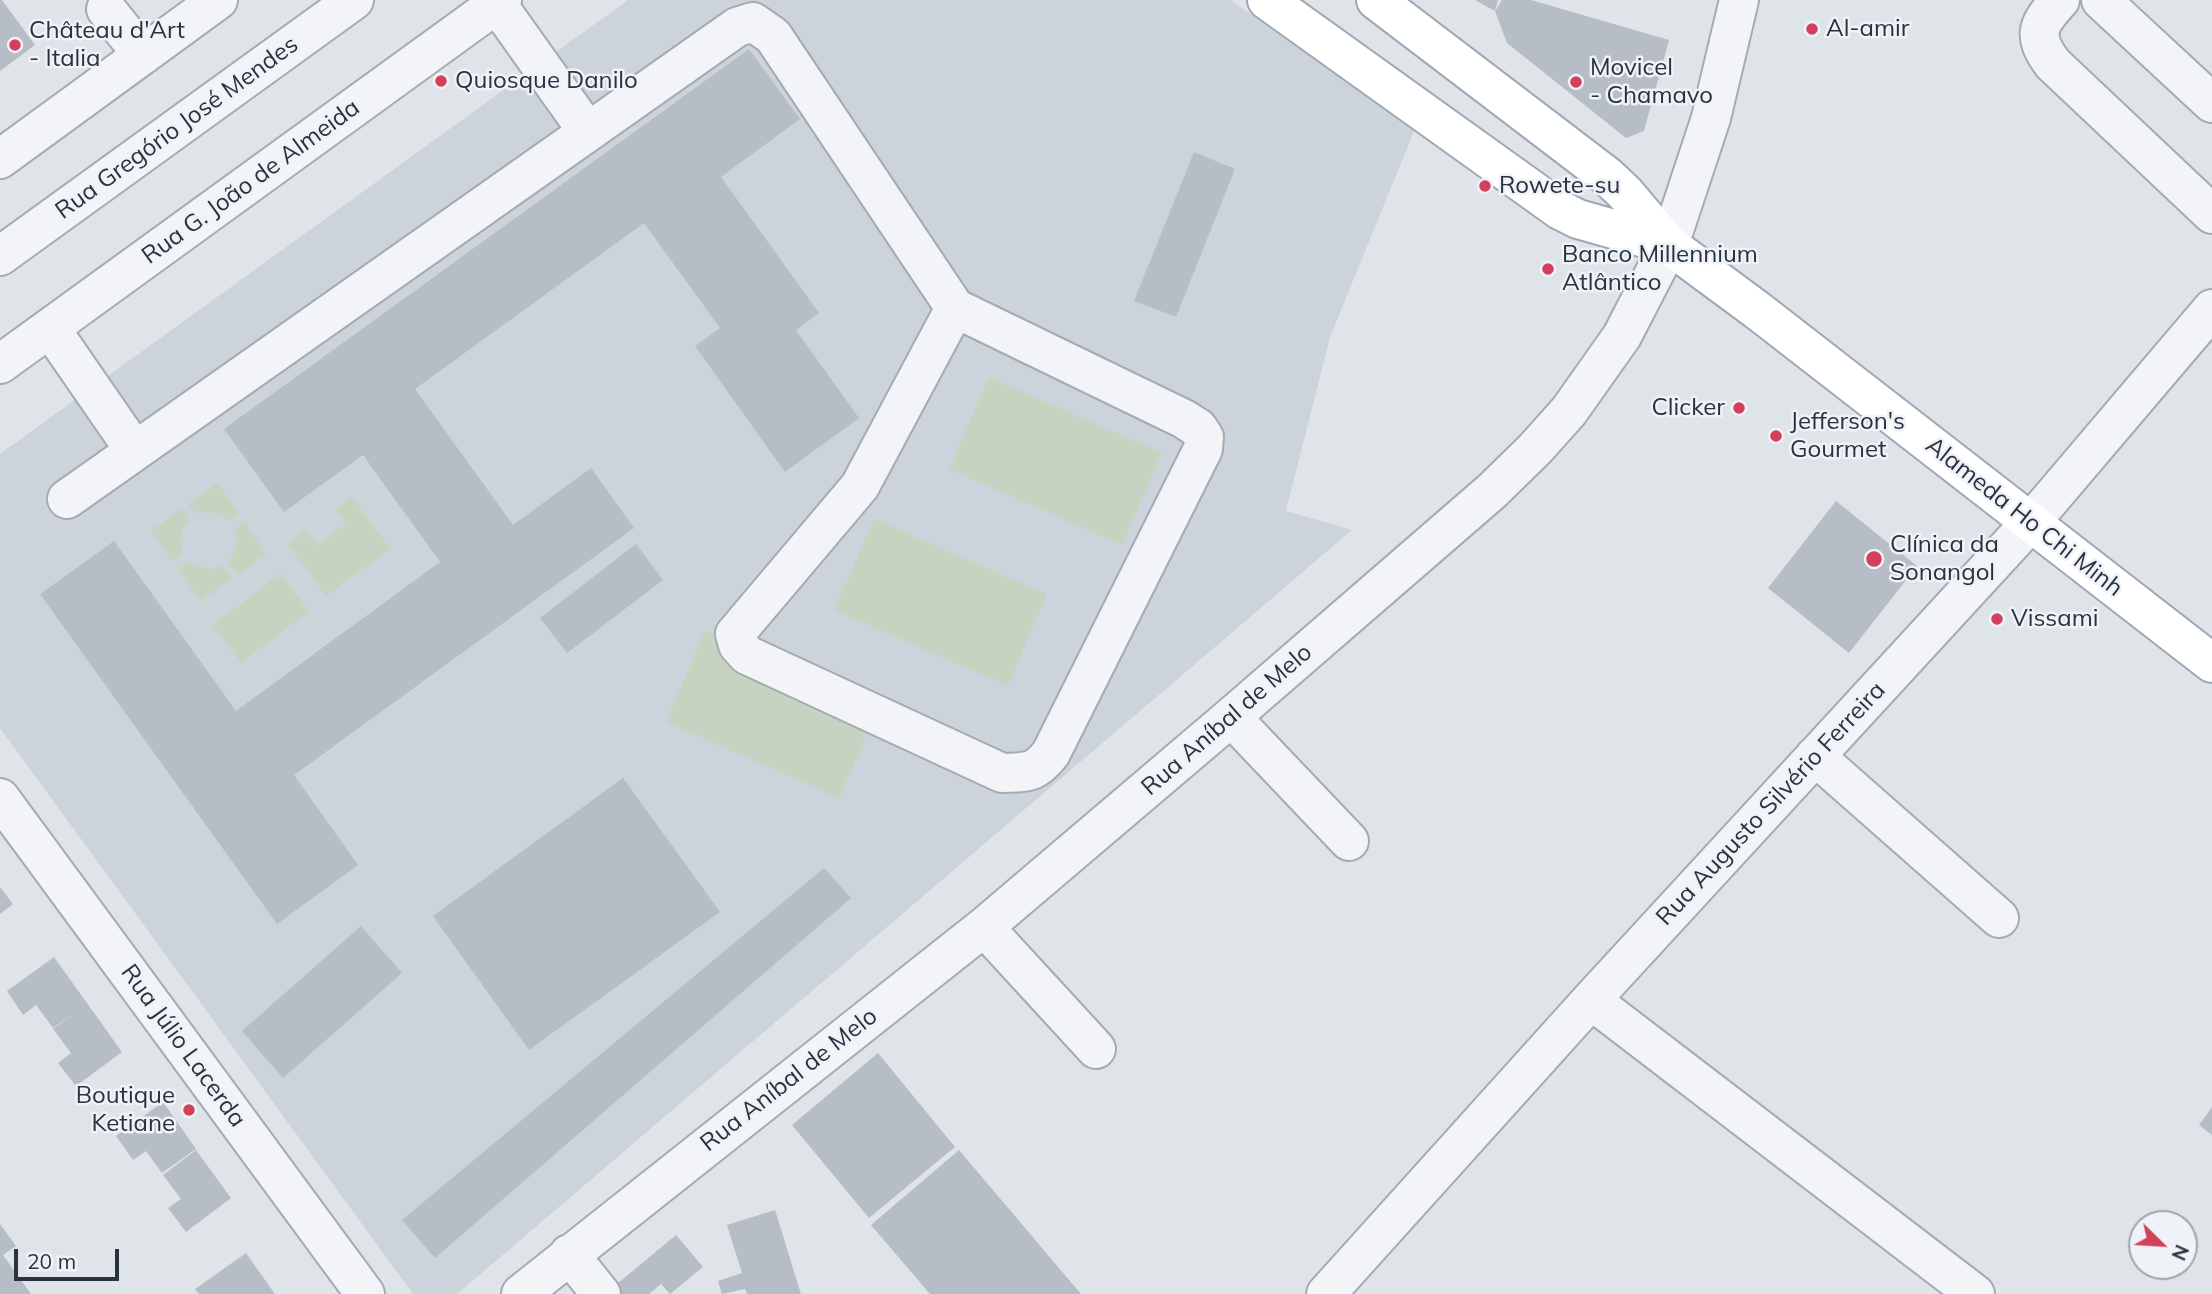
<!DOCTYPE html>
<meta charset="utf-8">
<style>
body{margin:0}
#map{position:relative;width:2212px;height:1294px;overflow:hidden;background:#dfe4e9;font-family:Mulish,sans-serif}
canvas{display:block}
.north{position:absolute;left:2128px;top:1210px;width:70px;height:70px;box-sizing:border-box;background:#eff2f6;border:2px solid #9fa5ae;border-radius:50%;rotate:114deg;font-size:19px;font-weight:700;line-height:28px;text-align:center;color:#283241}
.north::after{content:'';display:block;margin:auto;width:24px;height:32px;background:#d2405c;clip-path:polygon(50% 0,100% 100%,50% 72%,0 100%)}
.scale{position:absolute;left:14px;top:1249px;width:105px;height:32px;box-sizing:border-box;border:4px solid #283241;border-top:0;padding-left:9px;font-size:21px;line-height:24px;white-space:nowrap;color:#283241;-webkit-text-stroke:5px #eff2f6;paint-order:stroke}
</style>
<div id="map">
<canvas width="2212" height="1294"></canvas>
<div class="north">N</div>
<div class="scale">20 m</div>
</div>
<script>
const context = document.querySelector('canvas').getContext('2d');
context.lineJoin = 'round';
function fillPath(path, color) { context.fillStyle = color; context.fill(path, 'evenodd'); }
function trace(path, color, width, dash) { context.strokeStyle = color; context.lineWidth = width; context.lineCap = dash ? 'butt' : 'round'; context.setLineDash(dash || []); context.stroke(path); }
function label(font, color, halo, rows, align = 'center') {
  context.font = font + ' Mulish,sans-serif'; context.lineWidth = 5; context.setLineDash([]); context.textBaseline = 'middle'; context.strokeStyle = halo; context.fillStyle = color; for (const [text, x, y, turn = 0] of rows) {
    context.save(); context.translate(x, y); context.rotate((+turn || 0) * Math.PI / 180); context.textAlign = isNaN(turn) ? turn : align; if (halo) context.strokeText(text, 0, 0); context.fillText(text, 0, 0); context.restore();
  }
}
const built = new Path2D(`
 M628 0H1231L1415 129 1330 337 1286 511 1352 530 457 1294H413L0 728V454Z`);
const green = new Path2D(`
 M989 377 1162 453 1122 545 949 469Z
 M217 483 239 513 229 521C219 511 209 511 196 514L188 504Z
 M352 497 390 549 326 596 287 544 305 530 317 545 346 524 335 509Z
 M182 508 190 518C181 529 178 540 183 553L172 561 151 531Z
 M874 519 1047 594 1008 686 834 610Z
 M245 522 267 554 238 575 228 562C237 552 239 541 234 529Z
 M189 561C200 569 210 570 223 566L232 579 200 601 178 569Z
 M281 573 309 612 241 663 213 625Z
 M705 631 879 707 839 798 666 722Z`);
const building = new Path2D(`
 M0 0H2L35 45 0 71Z
 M1475 0H1498L1495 11Z
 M1502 0H1531L1669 40 1644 131 1626 138 1507 43 1495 11Z
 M749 49 800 119 721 177 819 313 796 330 859 418 785 472 695 346 720 328 644 223 415 389 513 525 591 468 634 528 294 775 358 865 277 924 40 594 114 541 236 711 440 562 363 455 284 512 224 429Z
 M1194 152 1235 169 1176 317 1134 301Z
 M1836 501 1917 566 1849 653 1768 588Z
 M636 544 663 580 567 653 540 618Z
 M623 778 720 912 529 1050 433 916Z
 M824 868 851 898 435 1258 402 1220Z
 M0 887 13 904 0 914Z
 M361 926 402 973 283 1078 242 1031Z
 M54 957 122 1052 76 1086 58 1063 71 1053 53 1029 77 1011 53 1028 36 1005 23 1015 7 991Z
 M878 1053 955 1147 869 1218 792 1125Z
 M163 1102 196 1149 162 1173 146 1151 133 1160 116 1136Z
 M2212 1107V1135L2199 1125Z
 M196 1150 231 1198 186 1232 168 1208 181 1199 163 1175Z
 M959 1150 1081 1294H930L871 1225Z
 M775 1210 801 1294H747L745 1289 722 1294 718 1281 742 1273 727 1225Z
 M0 1224 16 1246 3 1255 31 1294H0Z
 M676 1235 703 1267 670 1294 661 1284 649 1294H618L617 1284Z
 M246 1253 275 1294H199L195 1289Z`);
const minor = new Path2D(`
 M2060 0C2038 24 2031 35 2053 64L2212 214
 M2101 0 2212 103
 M497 4 588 132
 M106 9 143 55
 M0 159 218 0
 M0 256 354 0
 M50 328 135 451
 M0 364 502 0
 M67 499 737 27 753 22 773 36 955 308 1184 419 1198 428 1204 437 1203 449 1051 753C1035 774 1027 772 1002 773L747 655 738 645 735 634 860 486 955 308
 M1231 717 1349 841
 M1815 756 1999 918
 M0 798 365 1294
 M984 927 1096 1049
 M1591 1000 1975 1294
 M569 1254 601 1294
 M521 1294 984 927 1231 717 1492 491 1535 449 1569 411 1622 336 1669 245 1711 118 1739 0
 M1326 1294 1591 1000 2031 522 2212 309`);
const major = new Path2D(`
 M1267 0 1560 210 1578 219 1669 245
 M1376 0 1607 176 1625 193 1669 245 1757 310 2212 663`);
const markers = [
 [1812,29,7,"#d2405c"],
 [15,45,7,"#d2405c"],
 [441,81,7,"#d2405c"],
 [1576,82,7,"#d2405c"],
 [1485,186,7,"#d2405c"],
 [1548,269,7,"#d2405c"],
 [1739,408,7,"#d2405c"],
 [1776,436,7,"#d2405c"],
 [1874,559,9,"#d2405c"],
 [1997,619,7,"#d2405c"],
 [189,1110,7,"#d2405c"]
];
const poiNames = [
 ["Al-amir",1826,29],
 ["Château d'Art",29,31],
 ["- Italia",29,59],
 ["Movicel",1590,68],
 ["- Chamavo",1590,96],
 ["Quiosque Danilo",455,81],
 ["Rowete-su",1499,186],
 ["Banco Millennium",1562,255],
 ["Atlântico",1562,283],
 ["Clicker",1725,408,"right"],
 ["Jefferson's",1790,422],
 ["Gourmet",1790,450],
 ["Clínica da",1890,545],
 ["Sonangol",1890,573],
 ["Vissami",2011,619],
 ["Boutique",175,1096,"right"],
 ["Ketiane",175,1124,"right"]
];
const streetNames = [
 ["Rua Gregório José Mendes",177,128,-36],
 ["Rua G. João de Almeida",251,182,-36],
 ["Alameda Ho Chi Minh",2024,517,38],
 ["Rua Aníbal de Melo",1227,720,-41],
 ["Rua Augusto Silvério Ferreira",1771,804,-47],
 ["Rua Júlio Lacerda",183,1046,54],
 ["Rua Aníbal de Melo",789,1080,-38]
];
fillPath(built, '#cdd3db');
fillPath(green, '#c6d3c0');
fillPath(building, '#b6bdc6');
trace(minor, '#a4abb3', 42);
trace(major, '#9ea8b5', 42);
trace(minor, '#f2f4f7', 38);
trace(major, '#fff', 38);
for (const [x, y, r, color] of markers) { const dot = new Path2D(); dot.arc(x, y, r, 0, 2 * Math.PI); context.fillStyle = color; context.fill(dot); trace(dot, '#eff2f6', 2.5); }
label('24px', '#283241', '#eff2f6', poiNames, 'left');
label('24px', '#283241', '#eff2f6', streetNames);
</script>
